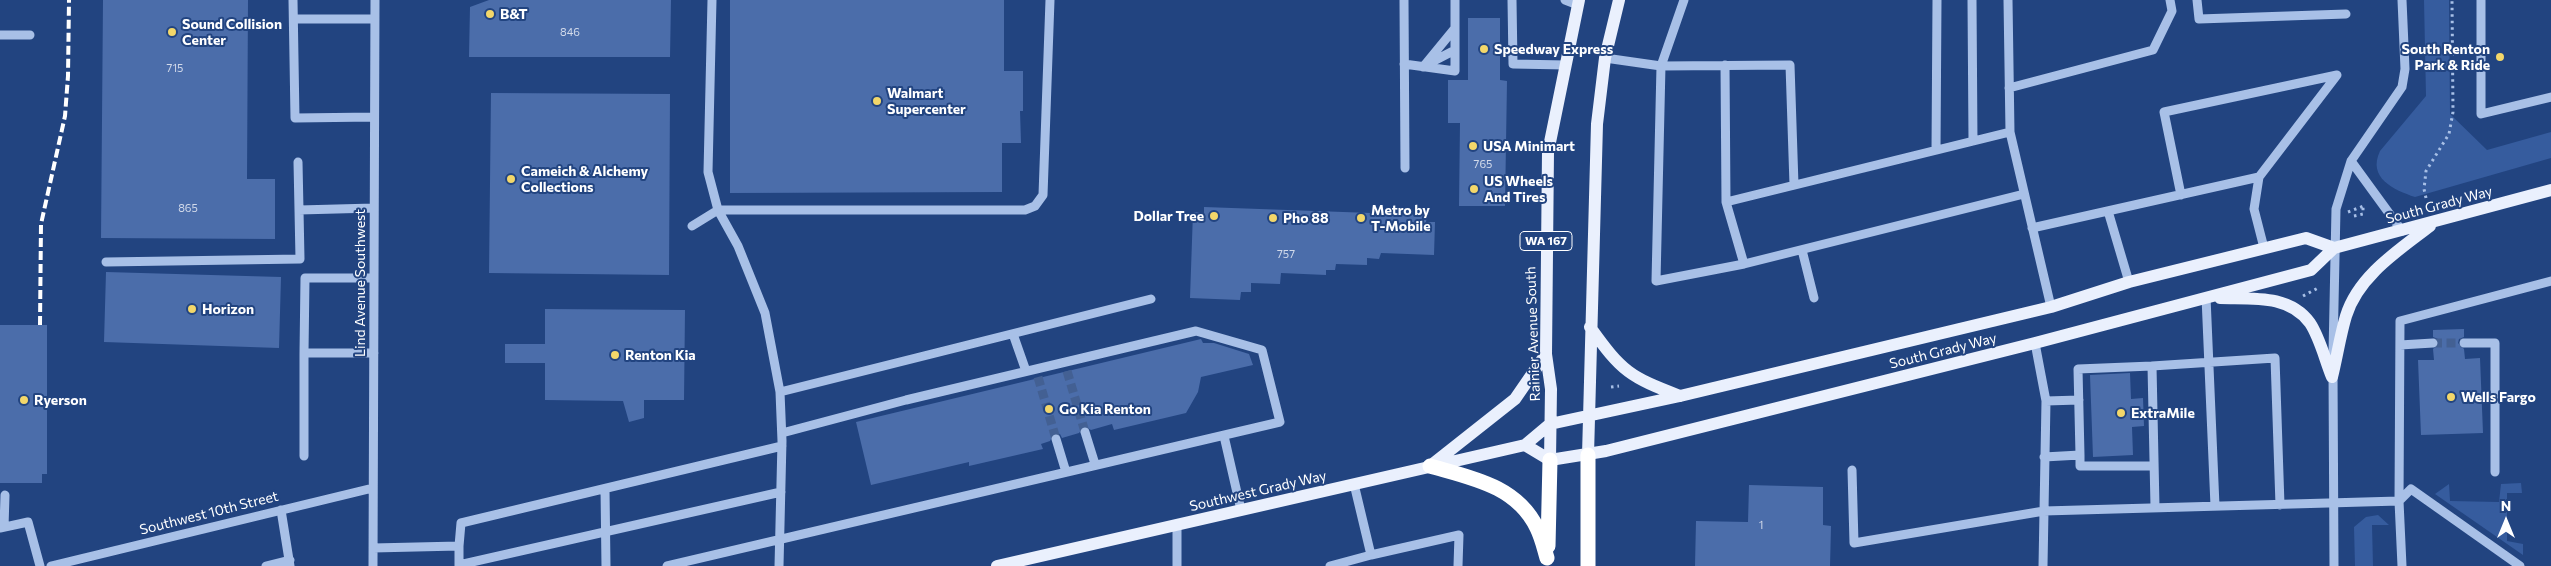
<!DOCTYPE html>
<style>
body{margin:0}
#map{position:relative;width:2551px;height:566px;overflow:hidden;background:#224480;font-family:Commissioner,sans-serif}
canvas{display:block}
.north{position:absolute;left:2481px;top:496px;width:50px;height:50px;-webkit-text-stroke:4px #224480;paint-order:stroke;rotate:0deg;font-size:14px;font-weight:700;line-height:20px;text-align:center;color:#fff}
.north::after{content:'';display:block;margin:auto;width:18px;height:22px;background:#fff;clip-path:polygon(50% 0,100% 100%,50% 72%,0 100%)}
</style>
<div id="map">
<canvas width="2551" height="566"></canvas>
<div class="north">N</div>
</div>
<script>
const context = document.querySelector('canvas').getContext('2d');
context.lineJoin = 'round';
function fillPath(path, color) { context.fillStyle = color; context.fill(path, 'evenodd'); }
function trace(path, color, width, dash) { context.strokeStyle = color; context.lineWidth = width; context.lineCap = dash ? 'butt' : 'round'; context.setLineDash(dash || []); context.stroke(path); }
function label(font, color, halo, rows, align = 'center') {
  context.font = font + ' Commissioner,sans-serif'; context.lineWidth = 4; context.setLineDash([]); context.textBaseline = 'middle'; context.strokeStyle = halo; context.fillStyle = color; for (const [text, x, y, turn = 0] of rows) {
    context.save(); context.translate(x, y); context.rotate((+turn || 0) * Math.PI / 180); context.textAlign = isNaN(turn) ? turn : align; if (halo) context.strokeText(text, 0, 0); context.fillText(text, 0, 0); context.restore();
  }
}
const green = new Path2D(`
 M2424 0H2449L2450 114 2487 150 2551 132V158L2415 197C2394 190 2367 178 2380 151L2426 96Z
 M2521 483 2522 493H2507V541L2523 544V555L2435 494 2449 484 2450 501 2499 502 2501 484Z
 M2378 515 2389 525H2372L2373 566H2355L2354 527 2366 517Z`);
const building = new Path2D(`
 M103 0H248L247 179H275V239L101 238Z
 M489 0H671L670 57H469L470 7Z
 M730 0H1004V71H1023V111H1020L1021 143H1002V192L730 193Z
 M1468 18H1500V80L1507 81 1505 206H1459L1460 123H1448V80H1468Z
 M491 93 670 94 669 275 489 273Z
 M1204 207 1427 215 1426 222H1435L1434 255 1381 253 1379 259 1367 258V265L1336 264 1335 270H1326V275L1281 273 1280 284 1251 283V292H1241L1240 300 1190 298 1193 212 1204 213Z
 M106 272 281 277 279 348 104 342Z
 M545 309 685 310 684 400H644V418L629 422 623 401 545 400V363H505V344H545Z
 M0 325H47V474H42V483H0Z
 M2464 329V337L2459 339 2458 343 2464 349 2465 359 2480 358 2483 433 2421 435 2418 360H2434L2433 349 2439 343 2438 339 2433 337V330Z
 M1201 339 1203 343H1214L1249 354 1253 365 1201 377 1198 392 1186 413 1114 430 1112 424 1091 430 1084 426 1079 433 1062 438 1060 434 1054 433 1050 441 1041 444 1043 449 969 466V462L871 485 856 422Z
 M2130 373 2131 399 2143 398 2144 426 2132 427 2133 455 2093 457 2090 375Z
 M1749 485 1823 487V525L1831 526 1830 566H1695L1696 521 1748 522Z`);
const minorTunnel = new Path2D(`
 M2433 343H2464
 M1067 371 1085 432
 M1038 377 1056 439`);
const path = new Path2D(`
 M2426 198 2424 189 2426 171 2449 134 2453 112 2452 0
 M2348 212 2366 205
 M2354 216 2363 214V206
 M2303 296 2318 288
 M1611 387 1619 386`);
const minor = new Path2D(`
 M293 0 295 118 374 117
 M712 0 708 172 718 210 738 246 765 313 780 392 782 441 779 566
 M1404 0 1405 168
 M1512 0 1513 64 1566 65
 M1565 0 1578 5
 M1684 0 1661 66 1656 281 1744 264
 M1972 0 1973 141
 M2008 0 2010 132 2051 307
 M2197 0 2199 19 2346 14
 M2481 0V114L2551 97
 M294 19H375
 M0 35H30
 M1605 58 1661 66 1790 65 1794 185
 M1404 64 1455 71V0
 M1428 64 1455 50
 M1725 65 1726 202
 M1423 67 1455 28
 M2009 88 2153 50 2172 11 2170 0
 M2010 132 1726 202 1744 264 2024 194
 M1936 150 1937 0
 M2351 161 2402 231
 M298 162 299 210
 M2259 177 2254 209 2264 248
 M2108 211 2129 282
 M692 226 718 210H1025L1035 206 1043 195 1050 0
 M2032 228 2259 177 2337 75 2164 112 2181 195
 M1802 250 1814 298
 M106 262 300 259 299 210 374 208
 M2206 297 2215 506
 M1013 334 1026 371
 M2035 343 2046 401 2043 566
 M2464 343H2495V472
 M2400 345 2433 343
 M304 353 305 278H374
 M2333 353 2336 209 2351 161 2402 87 2405 69 2402 0
 M2152 366 2078 369 2080 455V466H2154
 M2333 371 2334 566
 M780 392 1151 299
 M2046 401 2079 400
 M1085 432 1095 464
 M1224 436 1241 510
 M1056 439 1066 472
 M304 456V353H374
 M2044 457 2080 455
 M1852 470 1854 543 2044 511 2399 501 2411 489 2520 566
 M1354 484 1371 555 1459 535 1458 566
 M605 489 606 566
 M2155 507 2152 366 2275 358 2280 505
 M281 510 290 566
 M1177 525V566
 M4 527 5 495
 M0 528 28 522 40 566
 M459 546 461 523 782 446
 M373 548 459 546V566
 M459 565 781 492
 M51 566 373 488
 M266 566 290 560
 M373 566 375 0
 M667 566 1280 422 1262 350 1196 331 906 400 782 433
 M1330 566 1371 555
 M2402 566 2399 501 2400 321 2551 281`);
const major = new Path2D(`
 M2220 298C2252 299 2289 294 2310 323 2320 338 2325 360 2332 377
 M1590 327C1622 372 1630 377 1680 396
 M2332 377C2337 357 2340 336 2346 316 2358 276 2399 250 2430 226
 M1550 424 1680 396 2051 307 2129 282 2306 238 2334 248
 M1525 445 1550 460
 M1588 455 1597 124 1605 58 1619 0
 M1550 460 1606 451 2035 343 2311 270 2334 248 2551 190
 M1550 460 1551 389 1546 354 1548 152 1579 0
 M1434 463 1515 399 1546 354
 M997 566 1525 445 1550 424`);
const highway = new Path2D(`
 M1430 466C1472 478 1517 486 1537 528 1542 538 1544 548 1547 558
 M1548 546 1550 460
 M1588 566V455`);
const rail = new Path2D(`
 M40 325 41 224 65 116 68 76 69 0`);
const markers = [
 [490,14,5,"#f3d76a"],
 [172,32,5,"#f3d76a"],
 [1484,49,5,"#f3d76a"],
 [2500,57,5,"#f3d76a"],
 [877,101,5,"#f3d76a"],
 [1473,146,5,"#f3d76a"],
 [511,179,5,"#f3d76a"],
 [1474,189,5,"#f3d76a"],
 [1214,216,5,"#f3d76a"],
 [1273,218,5,"#f3d76a"],
 [1361,218,5,"#f3d76a"],
 [192,309,5,"#f3d76a"],
 [615,355,5,"#f3d76a"],
 [2451,397,5,"#f3d76a"],
 [24,400,5,"#f3d76a"],
 [1049,409,5,"#f3d76a"],
 [2121,413,5,"#f3d76a"]
];
const numberNames = [
 ["846",570,32],
 ["715",175,68],
 ["765",1483,164],
 ["865",188,208],
 ["757",1286,254],
 ["1",1761,525]
];
const shields = [
 [1546,241,52]
];
const shieldNames = [
 ["WA 167",1546,241]
];
const poiNames = [
 ["B&T",500,14],
 ["Sound Collision",182,24],
 ["Center",182,40],
 ["Speedway Express",1494,49],
 ["South Renton",2490,49,"right"],
 ["Park & Ride",2490,65,"right"],
 ["Walmart",887,93],
 ["Supercenter",887,109],
 ["USA Minimart",1483,146],
 ["Cameich & Alchemy",521,171],
 ["Collections",521,187],
 ["US Wheels",1484,181],
 ["And Tires",1484,197],
 ["Metro by",1371,210],
 ["T-Mobile",1371,226],
 ["Dollar Tree",1204,216,"right"],
 ["Pho 88",1283,218],
 ["Horizon",202,309],
 ["Renton Kia",625,355],
 ["Wells Fargo",2461,397],
 ["Ryerson",34,400],
 ["Go Kia Renton",1059,409],
 ["ExtraMile",2131,413]
];
const streetNames = [
 ["South Grady Way",2439,205,-15],
 ["Lind Avenue Southwest",360,283,-90],
 ["Rainier Avenue South",1533,334,-92],
 ["South Grady Way",1943,351,-14],
 ["Southwest Grady Way",1258,491,-13],
 ["Southwest 10th Street",209,513,-14]
];
fillPath(green, '#365c9e');
fillPath(building, '#4b6daa');
trace(minorTunnel, '#436093', 9, [9, 4.5]);
trace(path, '#a8c0e7', 3, [2.5, 4]);
trace(minor, '#a8c0e7', 9);
trace(major, '#eaf0fd', 12);
trace(highway, '#fff', 15);
trace(rail, '#fff', 4, [9, 4]);
for (const [x, y, r, color] of markers) { const dot = new Path2D(); dot.arc(x, y, r, 0, 2 * Math.PI); context.fillStyle = color; context.fill(dot); trace(dot, '#224480', 2); }
label('11px', '#d2daea', null, numberNames);
for (const [x, y, w] of shields) { const box = new Path2D(); box.roundRect(x - w / 2, y - 9.5, w, 19, 4); context.fillStyle = '#224480'; context.fill(box); trace(box, '#fff', 1); }
label('bold 12px', '#fff', null, shieldNames);
label('bold 14px', '#fff', '#224480', poiNames, 'left');
label('14px', '#fff', '#224480', streetNames);
</script>
